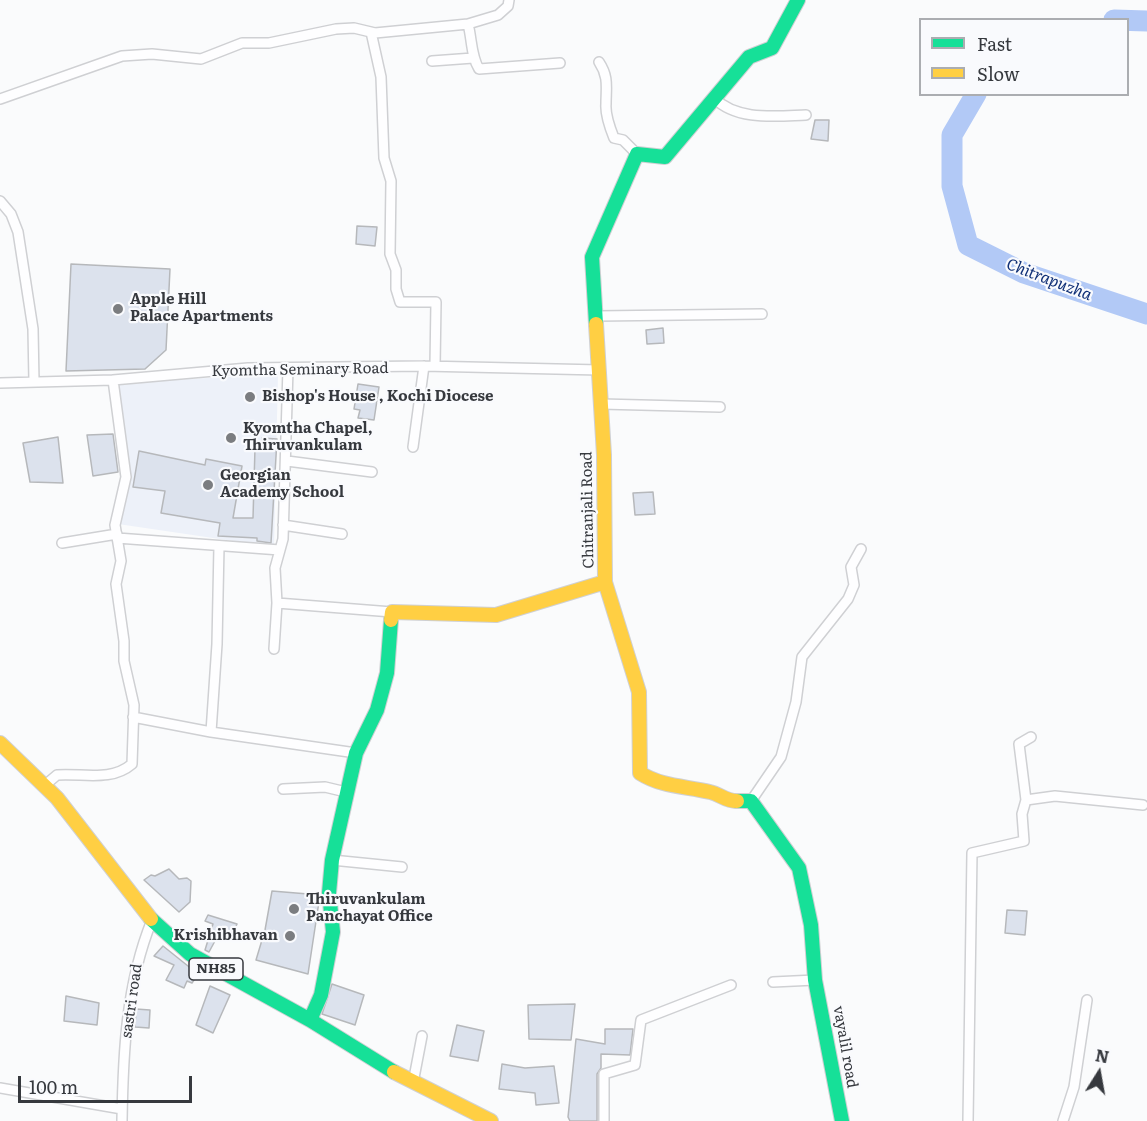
<!DOCTYPE html>
<style>
body{margin:0}
#map{position:relative;width:1147px;height:1121px;overflow:hidden;background:#fafbfc;font-family:Literata,serif}
canvas{display:block}
.legend{position:absolute;left:919px;top:18px;width:210px;height:78px;box-sizing:border-box;background:#f9fafd;border:2px solid #abadb1;margin:0;padding:8px 10px;list-style:none;font-size:18px;color:#36393e}
.legend li{display:flex;align-items:center;gap:12px;height:30px}
.legend b{width:30px;border:2px solid #abadb1}
.north{position:absolute;left:1069px;top:1043px;width:60px;height:60px;-webkit-text-stroke:4px #f9fafd;paint-order:stroke;rotate:11deg;font-size:16px;font-weight:700;line-height:24px;text-align:center;color:#36393e}
.north::after{content:'';display:block;margin:auto;width:21px;height:27px;background:#36393e;clip-path:polygon(50% 0,100% 100%,50% 72%,0 100%)}
.scale{position:absolute;left:18px;top:1076px;width:174px;height:27px;box-sizing:border-box;border:3px solid #36393e;border-top:0;padding-left:8px;font-size:18px;line-height:21px;white-space:nowrap;color:#36393e;-webkit-text-stroke:4px #f9fafd;paint-order:stroke}
</style>
<div id="map">
<canvas width="1147" height="1121"></canvas>
<ul class="legend">
<li><b style="height:8px;background:#16e098"></b>Fast</li>
<li><b style="height:8px;background:#ffcf43"></b>Slow</li>
</ul>
<div class="north">N</div>
<div class="scale">100 m</div>
</div>
<script>
const context = document.querySelector('canvas').getContext('2d');
context.lineJoin = 'round';
function fillPath(path, color) { context.fillStyle = color; context.fill(path, 'evenodd'); }
function trace(path, color, width, dash) { context.strokeStyle = color; context.lineWidth = width; context.lineCap = dash ? 'butt' : 'round'; context.setLineDash(dash || []); context.stroke(path); }
function label(font, color, halo, rows, align = 'center') {
  context.font = font + ' Literata,serif'; context.lineWidth = 4.5; context.setLineDash([]); context.textBaseline = 'middle'; context.strokeStyle = halo; context.fillStyle = color; for (const [text, x, y, turn = 0] of rows) {
    context.save(); context.translate(x, y); context.rotate((+turn || 0) * Math.PI / 180); context.textAlign = isNaN(turn) ? turn : align; if (halo) context.strokeText(text, 0, 0); context.fillText(text, 0, 0); context.restore();
  }
}
const built = new Path2D(`
 M278 374 274 547 118 524 129 482 118 383Z`);
const river = new Path2D(`
 M1114 20 1147 21
 M976 94 952 135V186L968 245 1024 273 1147 314`);
const building = new Path2D(`
 M815 120H829L828 141 811 139Z
 M357 226 377 227 375 246 356 244Z
 M71 264 170 269 166 350 145 369 66 371Z
 M663 328 664 343 647 344 646 330Z
 M358 384 379 387 374 420 358 418 360 410 354 409Z
 M113 434 118 472 93 476 87 435Z
 M58 437 63 483 30 482 23 443Z
 M262 438 277 439 271 543 257 541V538L218 536 220 523 161 513 165 491 133 487 139 451 205 465 206 459 242 466 233 518H253L255 448 261 449Z
 M653 492 655 514 635 515 633 493Z
 M169 869 179 879 187 878 191 881 190 902 179 912 144 880 151 875 155 876Z
 M272 891 320 895 308 974 256 960 265 930Z
 M1007 910 1027 911 1025 935 1005 933Z
 M208 915 237 924 233 933 222 928 209 952 205 950 213 924 205 921Z
 M163 946 198 974 192 983 187 981 184 988 166 980 174 965 154 956Z
 M332 984 364 995 355 1025 322 1014Z
 M210 986 230 995 213 1033 196 1025Z
 M66 996 99 1003 97 1025 64 1021Z
 M575 1004 571 1040 529 1039 528 1005Z
 M136 1009 150 1010 149 1028 135 1027Z
 M457 1025 484 1031 478 1061 450 1056Z
 M605 1029H633L630 1055 601 1054V1068L597 1074V1121H570L568 1117 576 1039 605 1044Z
 M502 1064 525 1068 554 1066 559 1103 536 1105 535 1093 499 1089Z`);
const street = new Path2D(`
 M468 24C472 39 471 56 479 69L560 63
 M371 32 381 77 384 158 391 181 390 254 396 270V289L400 302H436L435 366
 M432 61 473 58
 M599 62C609 77 606 87 606 104 605 115 610 128 614 138L623 140 637 154
 M714 98C737 121 775 116 806 115
 M0 99 122 56 152 54 201 59 242 43H269L336 29 354 28 375 33 468 24 498 15 508 6 509 0
 M0 201 11 214 18 232 33 329 34 382
 M597 316 762 314
 M288 368 283 539 275 568 277 603 392 612
 M0 383 113 380 248 368 424 366 600 370
 M601 404 720 407
 M413 447 424 366
 M287 461 372 472
 M283 525 342 534
 M117 538 280 550
 M62 543 117 534
 M274 649 277 603
 M133 717 211 732 217 644 219 546
 M211 732 356 753
 M44 786 57 775C83 773 111 782 132 764L134 705 124 661V641L116 584 121 561 115 525 126 477 113 380
 M283 789 325 787 346 792
 M1026 800 1019 744 1031 737
 M751 801 781 757 796 702 802 657 848 599 854 585 851 567 861 549
 M332 860 402 867
 M773 982 815 980
 M413 1083 422 1036
 M0 1088 122 1109
 M122 1121C123 1053 126 984 152 920
 M604 1121V1074L635 1065 641 1020 731 985
 M968 1121 972 853 1024 841 1022 814 1026 800 1055 796 1143 805
 M1063 1121 1074 1087 1087 1000`);
const fast = new Path2D(`
 M596 324 592 257 637 154 665 157 749 57 772 48 798 0
 M737 801H751L799 868 811 925 815 980 842 1121
 M151 919 190 954 310 1020 394 1072
 M310 1020 321 995 333 932 329 893 332 860 356 753 377 710 387 673 391 620`);
const slow = new Path2D(`
 M605 582 639 692 640 773C662 787 685 786 710 792 720 794 725 801 737 801
 M391 620 392 612 496 615 605 582 604 455 596 324
 M0 743 57 798 151 919
 M394 1072 491 1121`);
const markers = [
 [118,309,6,"#7b7d80"],
 [250,397,6,"#7b7d80"],
 [231,438,6,"#7b7d80"],
 [208,485,6,"#7b7d80"],
 [294,909,6,"#7b7d80"],
 [290,936,6,"#7b7d80"]
];
const shields = [
 [216,969,54]
];
const shieldNames = [
 ["NH85",216,969]
];
const poiNames = [
 ["Apple Hill",130,300],
 ["Palace Apartments",130,317],
 ["Bishop's House , Kochi Diocese",262,397],
 ["Kyomtha Chapel,",243,429],
 ["Thiruvankulam",243,446],
 ["Georgian",220,476],
 ["Academy School",220,493],
 ["Thiruvankulam",306,900],
 ["Panchayat Office",306,917],
 ["Krishibhavan",278,936,"right"]
];
const streetNames = [
 ["Kyomtha Seminary Road",300,370,-1],
 ["Chitranjali Road",588,510,-91],
 ["sastri road",132,1001,-82],
 ["vayalil road",845,1047,80]
];
const waterNames = [
 ["Chitrapuzha",1049,280,21]
];
fillPath(built, '#edf1f9');
trace(river, '#b2c9f6', 21);
fillPath(building, '#dce2ed');
trace(building, '#b6b8bb', 1.5);
trace(street, '#cfd0d3', 12);
trace(fast, '#cfd0d3', 16);
trace(slow, '#cfd0d3', 16);
trace(street, '#fefeff', 9);
trace(fast, '#16e098', 14);
trace(slow, '#ffcf43', 14);
for (const [x, y, r, color] of markers) { const dot = new Path2D(); dot.arc(x, y, r, 0, 2 * Math.PI); context.fillStyle = color; context.fill(dot); trace(dot, '#f9fafd', 2); }
for (const [x, y, w] of shields) { const box = new Path2D(); box.roundRect(x - w / 2, y - 11, w, 22, 4.5); context.fillStyle = '#f9fafd'; context.fill(box); trace(box, '#36393e', 1.5); }
label('bold 14px', '#36393e', null, shieldNames);
label('bold 15px', '#36393e', '#f9fafd', poiNames, 'left');
label('15px', '#36393e', '#f9fafd', streetNames);
label('italic 16px', '#103077', '#f9fafd', waterNames);
</script>
